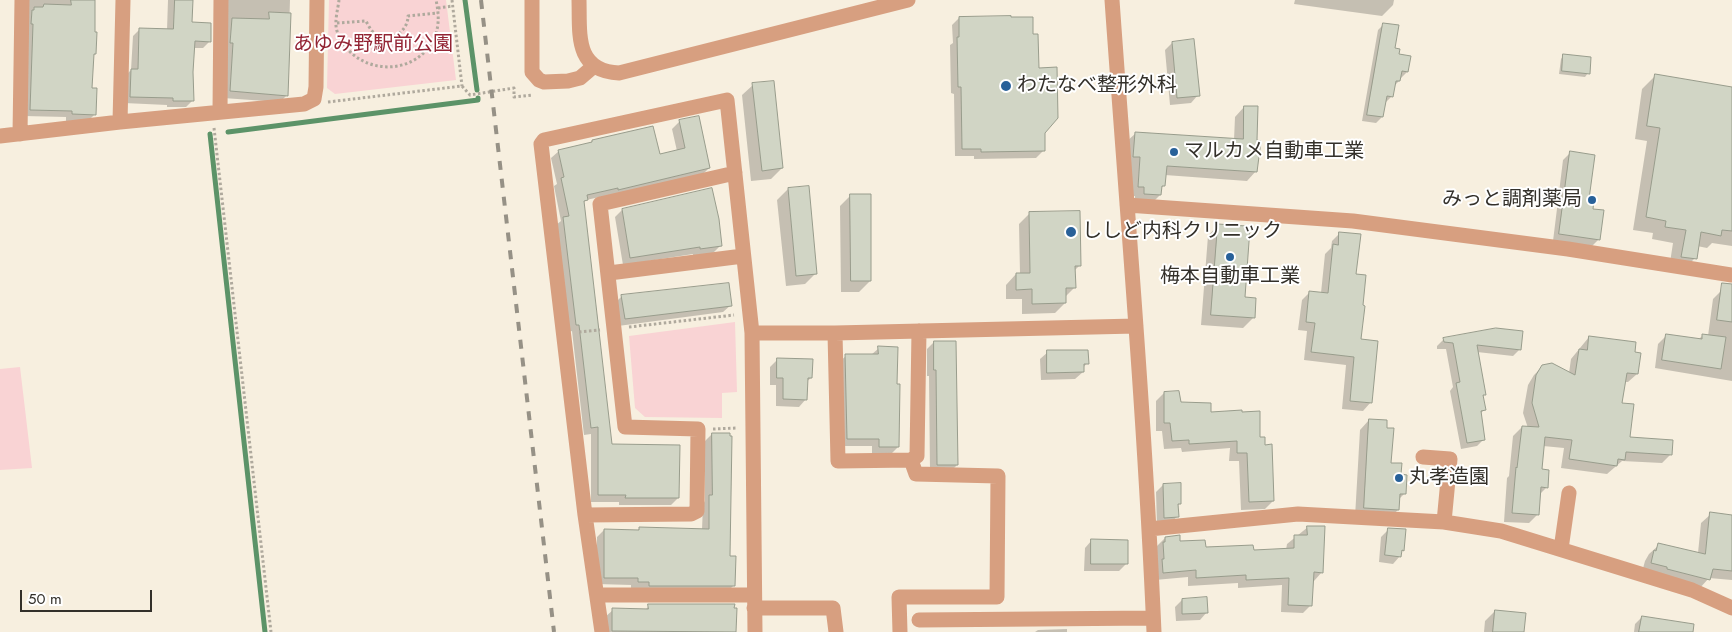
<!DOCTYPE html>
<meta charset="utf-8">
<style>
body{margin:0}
#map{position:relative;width:1732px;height:632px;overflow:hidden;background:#f7efdf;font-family:Jost,sans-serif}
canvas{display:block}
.scale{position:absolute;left:20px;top:590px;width:132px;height:22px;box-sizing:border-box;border:2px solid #33302a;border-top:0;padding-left:6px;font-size:15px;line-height:18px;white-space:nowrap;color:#33302a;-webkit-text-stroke:4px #fff;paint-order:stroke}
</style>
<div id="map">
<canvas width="1732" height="632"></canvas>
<div class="scale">50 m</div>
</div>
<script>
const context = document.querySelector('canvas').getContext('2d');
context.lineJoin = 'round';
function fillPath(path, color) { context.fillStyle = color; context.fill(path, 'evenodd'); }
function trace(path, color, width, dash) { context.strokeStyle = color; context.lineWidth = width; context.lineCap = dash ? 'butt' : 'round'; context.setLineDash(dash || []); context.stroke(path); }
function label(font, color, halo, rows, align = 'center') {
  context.font = font + ' Jost,"Noto Sans JP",sans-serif'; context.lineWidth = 4; context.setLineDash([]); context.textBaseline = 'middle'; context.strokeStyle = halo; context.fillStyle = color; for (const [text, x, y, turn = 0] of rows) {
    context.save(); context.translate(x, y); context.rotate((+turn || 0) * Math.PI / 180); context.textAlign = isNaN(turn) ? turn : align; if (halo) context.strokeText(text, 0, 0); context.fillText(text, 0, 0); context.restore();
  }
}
const green = new Path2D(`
 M329 0H446L456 80 335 94 327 88Z
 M735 322 737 392 722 393V418L645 417 635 408 629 336Z
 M20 367 32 468 0 470V369Z`);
const shadow = new Path2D(`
 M28 0H94L95 54 92 57 91 89 94 115 87 122 66 121V117L24 116Z
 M168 0H192L191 23 210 41 203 48H193V100L186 107H167V105L124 103V77L131 70 133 36 140 29 167 30Z
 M226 0H290L287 95 280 102 223 98Z
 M1295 0H1394L1393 5 1382 16 1294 4Z
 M959 18 1044 133V150L1036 158 974 159V156H955L954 94 951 93 950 45 953 43 952 25Z
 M1384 24 1393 49 1407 72 1401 78 1399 77V81L1394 86 1392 96 1386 102 1382 117 1376 123 1362 121 1378 30Z
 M1172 43 1198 95 1191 103 1170 105 1165 50Z
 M1564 55 1588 73 1585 77 1559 74 1561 59Z
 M1655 76 1732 88V246L1712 243 1707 248 1697 246 1695 258 1682 271 1669 269 1673 243 1652 239 1653 233 1633 230 1647 141 1635 139 1642 89Z
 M753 85 782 168 771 179 751 181 742 95Z
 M1244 107 1256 171 1247 181 1165 175 1164 185 1161 188 1160 195 1151 204 1135 203V196H1129L1126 142 1136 133 1234 140 1235 117Z
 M679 122 709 168 702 175 586 200 583 203 611 445 678 498 671 505H619V502H591V434L584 435 572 331 569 332 556 225 561 221 554 186 557 184 551 158 559 151 589 144 592 141 659 155 677 151 672 129Z
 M1570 153 1587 200 1599 239 1592 246 1553 241 1563 160Z
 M788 189 816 273 805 284 786 286 777 200Z
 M851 195 870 281 859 292H841L840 206Z
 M622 210 720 246 713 253 693 256V254L623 265 615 217Z
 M1030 213 1080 265 1074 271V288L1065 297V303L1055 313 1022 314V299H1006V285L1016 274H1020L1019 224Z
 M1218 225 1243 298 1254 317 1243 328 1201 325 1208 236Z
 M1340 233 1355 275 1359 340 1371 402 1363 411 1342 409 1346 365 1304 360 1307 331 1298 330 1302 300 1310 292 1321 293 1325 254 1331 248 1332 241Z
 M1721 291 1732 292V381L1655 368 1658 344 1666 336 1698 340 1703 335 1708 336 1713 299Z
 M622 296 731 305 723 312 618 326 615 303Z
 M1589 337 1634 353 1637 374 1628 382H1624L1621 404 1628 438 1671 454 1662 463 1622 461 1607 474 1561 468 1564 448 1543 446 1540 470 1547 487 1539 495 1538 514 1529 523 1504 522 1507 478 1509 476 1513 436 1522 427 1528 428 1523 413 1528 385 1534 375 1543 366 1569 373 1571 359Z
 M1444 339 1520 349 1513 356 1477 352 1485 394 1482 397 1484 410 1480 414 1484 439 1477 446 1461 449 1450 391 1453 387 1446 349H1437V346Z
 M934 342 957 465 950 472H930L929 376H927V349Z
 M879 348 896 386 898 447 891 454H872V446H840L838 363 846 356 871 355Z
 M1048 352 1087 363 1083 368V372L1075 379 1041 380 1040 359Z
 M777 360 811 378 806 382V399L799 407 776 406V385H770V367Z
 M1164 393 1180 403 1209 414 1259 438 1273 501 1265 509 1241 510 1239 461H1229L1230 448 1182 452 1181 448 1164 449 1162 431H1156V401Z
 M1369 420 1390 464 1400 476 1404 494 1398 500V510L1388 519 1355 517 1360 430Z
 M712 434 728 558 734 585 727 592 631 588V585L597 584V537L604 530 637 531 639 529 702 530 703 504 705 501V441Z
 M1163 485 1180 503 1177 506 1178 516 1170 523 1157 525 1156 492Z
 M1711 514 1732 516V580L1709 578 1699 589 1642 572 1645 561 1649 554 1659 545 1698 553 1701 523Z
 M1308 527 1322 572 1314 581H1312L1311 605 1303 613 1281 612 1282 585 1238 588V583L1188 586V577L1155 580 1157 546 1165 538 1204 548 1252 551 1286 550 1287 544Z
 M1388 530 1403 550 1400 553V556L1393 564 1379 562 1381 537Z
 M1092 540 1126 564 1119 571H1084L1085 548Z
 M1182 600 1207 612 1200 620 1176 621 1175 607Z
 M649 606 736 610 735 632H605V617L613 610 644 611Z
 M1495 611 1523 632H1484L1485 621Z
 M1642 617 1667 632H1634L1635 624Z
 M1067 629V632H1035L1038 630Z`);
const stream = new Path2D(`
 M465 0 477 90
 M228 132 478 100V98
 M210 134 265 632`);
const building = new Path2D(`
 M71 0H95V32H97L96 54H94L92 88H97L96 115 72 114V111L30 110 33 24H31L32 10H34V7H43L44 4 71 5Z
 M175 0H193L192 22 211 23V42L195 41 193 72 194 101H173V98L130 97 131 69H138L139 28 173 29Z
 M269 12 291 13 288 96 230 91 233 43H230L232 18 269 19Z
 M1011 16V17H1033V34H1038L1039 68 1057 67 1058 118 1045 133V151L981 152V149H962L961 87H958L957 37H959V17Z
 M1383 23 1399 25 1395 48 1400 49 1399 54 1411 56 1408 72 1402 71 1400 81H1396L1393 97 1387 96 1383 117 1367 115Z
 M1194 39 1200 96 1177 98 1172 42Z
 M1563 54 1591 57 1590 74 1562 71Z
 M1655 74 1732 87V231L1722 230 1721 236 1701 232 1697 259 1681 257 1686 230 1665 227 1666 221 1646 217 1660 128 1647 126Z
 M774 81 783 168 762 171 752 83Z
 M1244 106H1258L1257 140 1261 141 1257 172 1167 166 1165 186H1162L1161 195 1144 194V187H1138L1140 157H1133L1135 132 1243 139Z
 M699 116 710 168 618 190V188L587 195 588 200 584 201 612 444 680 445 679 498H625L626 495H598V427L591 428 579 325H576L563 217 569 216 561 178 564 177 558 150 592 142V140L653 126 660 154 685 148 679 120Z
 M1570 151 1595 155 1589 199 1594 200 1593 209 1604 210 1600 240 1559 234Z
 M809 186 817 274 796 276 788 188Z
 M712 188 719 219 722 246 700 249V247L630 258 622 209Z
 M850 194H871V281H851Z
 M1080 211 1081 266H1075L1076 288H1066V303L1032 304V289L1016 290V273H1030L1029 212Z
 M1218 224 1246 226V228H1250L1245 297 1256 298 1255 318 1211 315Z
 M1339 232 1361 234 1356 274 1366 275 1363 305 1365 306 1361 339 1378 341 1372 403 1350 401 1354 357 1311 352 1315 323 1306 322 1309 291 1328 293 1333 244 1338 245Z
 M729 283 732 306 625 319 621 295Z
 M1722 283 1732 284V322L1717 320Z
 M1496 328 1523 331 1521 350 1477 345 1486 395H1483L1486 410 1481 411 1485 440 1467 443 1456 383 1460 382 1453 343 1444 342 1443 338Z
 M1666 334 1702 339V334L1726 337 1721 369 1662 360Z
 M1589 336 1636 342 1635 352 1641 353 1638 374 1627 373 1622 403 1634 404 1630 437 1673 440 1672 455 1626 452 1625 460 1618 459 1617 466 1569 459 1572 440 1545 437 1542 469 1549 470 1548 488 1541 487 1539 515 1512 513 1516 467 1517 468 1522 426 1539 427 1532 403 1536 375 1542 365 1552 363 1575 375 1579 349 1587 350Z
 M934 341H956L958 465H937L936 370H934Z
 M878 346 898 347 897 384H900L899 447H879V439H847L845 354H878Z
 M1047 350H1088L1089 364H1084V372L1047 373Z
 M777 358 813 359 812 378H808L807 400 783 399V378H777Z
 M1179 391 1181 402 1211 403V412L1242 410V412L1260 411V437H1265V445L1272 444 1274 501 1249 502 1247 453H1237V441L1189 444V440L1172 441 1170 423H1164V392Z
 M1369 419 1387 420V428H1394L1391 463H1402L1401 474 1407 475 1406 494H1400L1399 510 1364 508Z
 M712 433H730V436H732L730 556H736L735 586H649V582H638V578H604V529L639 530V527L709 529V495H712Z
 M1181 483V504H1178L1179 517 1164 518 1163 484Z
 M1710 512 1732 515V571L1713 569 1710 580 1667 569V567L1651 563 1654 550 1656 551 1658 543 1705 554Z
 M1307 526H1325L1323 573 1314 572 1312 606 1288 605 1289 578 1246 580V575L1196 578V570L1163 573 1162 559H1164L1163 542H1165V537L1180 535V541L1205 540 1206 547 1253 545 1254 550 1294 548V535H1307Z
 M1388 528 1406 529 1404 551 1402 550 1401 557 1385 555Z
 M1091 539 1128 540V564H1091Z
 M1207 597 1208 613 1182 614V599Z
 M648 604H735L734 608H737L736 632 612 631V608L648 609Z
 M1495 610 1526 613 1524 632H1493Z
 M1642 616 1694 624 1693 632H1639Z`);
const path = new Path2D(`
 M339 0C338 9 334 22 337 31 351 73 410 80 432 42 440 29 439 14 436 0
 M452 0 462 86
 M438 8 453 6
 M337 23 366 21C369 27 373 34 379 36 394 41 408 30 408 16L438 13
 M328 102 462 86 470 95 514 88V97L533 95
 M214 128 271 632
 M629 327 734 315
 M579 332 600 330
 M713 429 737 428`);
const minor = new Path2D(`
 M532 0V72L539 80 544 82 568 81 580 78 594 66
 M579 0C580 33 574 71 619 73L908 0
 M1112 0C1127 211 1145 421 1154 632
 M220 111 221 0
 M120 122 123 0
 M20 134 22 0
 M0 136 120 122 304 104 314 99 316 87 317 0
 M1127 205 1353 221 1568 249 1732 275
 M609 273 743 256
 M752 333H835L1136 326
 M835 333 838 461 911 460 917 456 919 331
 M1423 457 1450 459 1444 522
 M585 515 691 514 697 511 698 429 625 427 600 204 735 173
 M1149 529 1298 514 1444 522 1501 531 1692 590 1732 608
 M1561 549 1569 493
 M597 595H754
 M754 608H833L836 632
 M919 620 1153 618
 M602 632 585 515 541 144 544 140 727 100 752 333 755 632
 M900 632 899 597H997L998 476 916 474 911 460`);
const rail = new Path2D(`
 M481 0 554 632`);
const markers = [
 [1006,86,6,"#286199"],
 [1174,152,5,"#286199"],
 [1592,200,5,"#286199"],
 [1071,232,6,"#286199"],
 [1230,257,5,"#286199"],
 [1399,478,5,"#286199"]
];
const parkNames = [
 ["あゆみ野駅前公園",373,45]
];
const poiNames = [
 ["わたなべ整形外科",1017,86],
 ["マルカメ自動車工業",1184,152],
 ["みっと調剤薬局",1582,200,"right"],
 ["ししど内科クリニック",1082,232],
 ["梅本自動車工業",1230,277,"center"],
 ["丸孝造園",1409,478]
];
fillPath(green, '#f9d3d4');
fillPath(shadow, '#0003');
trace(stream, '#5c9368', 5);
fillPath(building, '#d1d5c5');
trace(building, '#989c8c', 1);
trace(path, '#afa99d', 3, [2.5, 2.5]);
trace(minor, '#d79f80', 15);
trace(rail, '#969186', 4, [9, 9]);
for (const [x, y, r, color] of markers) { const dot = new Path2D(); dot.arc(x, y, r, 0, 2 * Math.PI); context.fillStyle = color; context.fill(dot); trace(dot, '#fff', 2); }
label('20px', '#932434', '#fff', parkNames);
label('20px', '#33302a', '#fff', poiNames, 'left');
</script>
